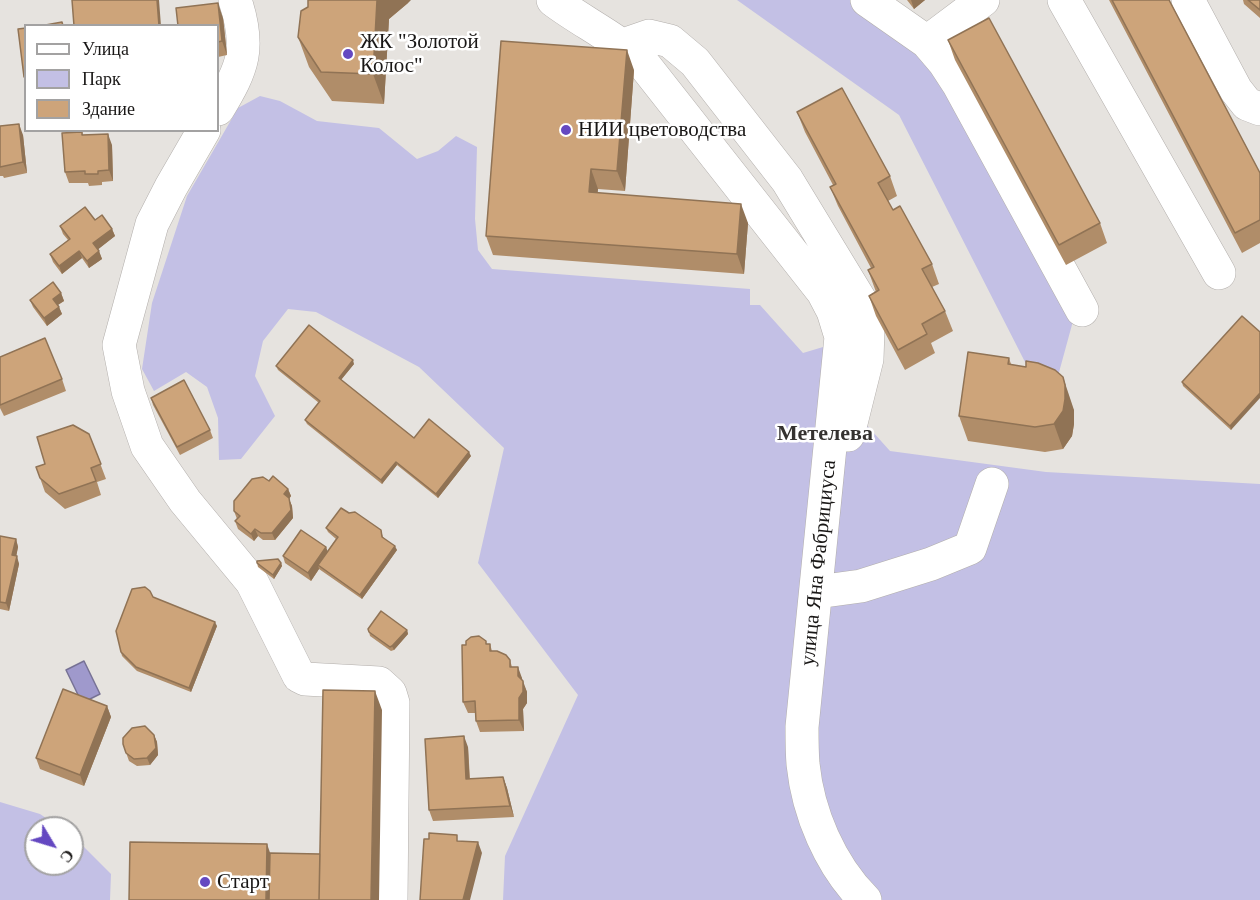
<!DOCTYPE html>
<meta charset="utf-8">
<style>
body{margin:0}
#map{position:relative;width:1260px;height:900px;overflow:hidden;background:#e6e3df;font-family:"Times New Roman",serif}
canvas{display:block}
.legend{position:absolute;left:24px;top:24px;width:195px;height:108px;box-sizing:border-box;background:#fff;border:2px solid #a3a2a2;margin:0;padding:8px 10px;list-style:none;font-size:18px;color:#191716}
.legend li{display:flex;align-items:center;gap:12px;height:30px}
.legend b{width:30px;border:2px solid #a3a2a2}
.north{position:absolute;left:24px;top:816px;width:60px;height:60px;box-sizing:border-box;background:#fff;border:2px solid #a3a2a2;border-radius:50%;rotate:128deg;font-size:16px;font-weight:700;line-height:24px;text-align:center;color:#191716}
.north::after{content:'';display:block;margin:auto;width:21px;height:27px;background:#6448c1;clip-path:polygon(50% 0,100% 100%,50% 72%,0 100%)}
</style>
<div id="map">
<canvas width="1260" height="900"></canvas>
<ul class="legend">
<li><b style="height:8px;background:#fff"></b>Улица</li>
<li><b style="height:16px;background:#c3c0e5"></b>Парк</li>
<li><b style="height:16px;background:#cda47a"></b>Здание</li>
</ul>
<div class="north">С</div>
</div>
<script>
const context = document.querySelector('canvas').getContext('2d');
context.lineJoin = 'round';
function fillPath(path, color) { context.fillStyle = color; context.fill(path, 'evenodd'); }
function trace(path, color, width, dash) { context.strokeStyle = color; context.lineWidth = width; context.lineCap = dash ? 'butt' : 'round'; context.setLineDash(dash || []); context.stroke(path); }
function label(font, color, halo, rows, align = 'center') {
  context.font = font + ' "Times New Roman",serif'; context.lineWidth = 5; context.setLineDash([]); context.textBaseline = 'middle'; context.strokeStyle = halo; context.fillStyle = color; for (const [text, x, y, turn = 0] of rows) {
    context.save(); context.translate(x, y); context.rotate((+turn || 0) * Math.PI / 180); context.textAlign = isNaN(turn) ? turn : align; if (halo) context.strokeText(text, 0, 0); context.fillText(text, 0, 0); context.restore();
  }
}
const green = new Path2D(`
 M737 0H867L927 42 1073 321 1049 409 899 115Z
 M260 96 280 101 317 121 379 128 417 159 438 151 456 136 477 147 475 219 478 250 492 269 750 289V305H760L803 353 833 344 829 383 890 451 1046 472 1260 484V900H503L505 856 578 695 478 563 504 448 419 367 316 312 288 309 263 341 255 376 275 416 241 459 219 460 218 418 207 387 186 372 154 391 142 369 152 303 187 196 238 108Z
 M0 802 40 814 61 828H36V864H72V836L76 839 111 874 110 900H0Z`);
const water = new Path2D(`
 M84 661 100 694 82 703 66 670Z`);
const minor = new Path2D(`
 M553 0C582 22 615 37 642 62L823 292 833 311 841 337 802 727C802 739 802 751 803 764 808 813 830 865 865 900
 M867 0 927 42 983 0
 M1064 0 1219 273
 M1188 0 1236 90 1247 104 1260 109
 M927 42 944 62 959 85 1082 310
 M623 45 649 36 670 41 695 62 787 180 860 300 868 330 867 359 848 435
 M218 109C243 68 251 48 235 0
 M204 130 171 187 152 224 119 345 128 391 147 446 185 501 252 582 299 676 305 679 379 683 390 693 393 703 391 900
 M817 592 861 586 931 564 970 548 992 484`);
const wall = new Path2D(`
 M907 0H925L914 9Z
 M1109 0H1169L1260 173V243L1242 253Z
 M1243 0H1260V18L1244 4Z
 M408 3 389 19 384 104 332 101 309 67 298 37 308 7Z
 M223 18 227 55 218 57V26Z
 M948 40 1100 223 1107 243 1066 265 955 60Z
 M634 70 625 191 598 189 597 193 748 223 744 274 493 255 486 236Z
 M797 112 890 176 897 196 888 201 893 210 932 264 939 284 932 287 945 311 953 331 931 343 935 353 905 370 876 316 869 296 876 292 868 270 871 268 838 206 830 187 833 185 805 132Z
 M0 126 23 135 27 173 4 178 3 176H0Z
 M82 132 83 135 112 145 113 181 102 182V185L89 186 88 183H69L65 172Z
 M95 220 112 229 115 236 98 249 102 259 89 268 82 258 62 274 53 262 50 254 68 240 63 234 60 226Z
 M61 293 64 301 58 305 62 314 47 326 33 307 30 300Z
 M1260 332 1231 430 1183 386 1182 382Z
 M0 357 62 379 66 391 4 416 0 408Z
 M1009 358 1011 364 1074 410V424L1072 436 1063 449 1045 452 968 441 959 416Z
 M354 364 341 380 414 438 471 456 438 498 397 465 382 484 307 424 305 420 319 403 278 370 276 366Z
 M151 398 210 430 213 438 180 455 153 405Z
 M89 434 106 479 97 482 101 495 65 509 45 492 40 478 45 464Z
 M269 481 288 489 291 496 289 499 292 506 293 518 275 540H263L258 536 254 541 238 529 235 521 237 519 234 511Z
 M349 513 382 534 383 537 397 550 362 599 319 569 311 581 285 563 283 556 326 547 327 552 336 539 328 532 326 528Z
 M0 536 16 539 18 547 16 556 19 564 9 611 0 609Z
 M257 563H281L282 566 274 579 258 567Z
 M153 597 217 626 191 692 137 671 122 656 121 652Z
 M407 630 408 634 394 650 391 651 370 636 369 632Z
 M487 644H490L492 651 510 660 512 667 522 678V681L527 692V703L523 709 524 731 480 732 476 721V713H468L463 702Z
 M107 706 111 717 84 786 40 769 36 758Z
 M154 735 157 742 158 755 150 765 137 766 129 761 123 744Z
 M468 747 470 779 503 777 507 788 514 817 433 821 429 810Z`);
const shadedWall = new Path2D(`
 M157 0H159L161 26H159Z
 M377 0H411L408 3 389 19 384 104 373 74Z
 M911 0H925L914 9Z
 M218 3 223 18 227 55 222 41Z
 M627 50 634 70 625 191 617 171Z
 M19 124 23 135 27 173 23 162Z
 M108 134 112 145 113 181 109 170Z
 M591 169 598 189 596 212 589 192Z
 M741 204 748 223 744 274 737 254Z
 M112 229 115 236 96 251 93 243Z
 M79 251 82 258 62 274 59 266Z
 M99 251 102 259 89 268 87 261Z
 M61 293 64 301 56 306 53 299Z
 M59 307 62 314 47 326 44 318Z
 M353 360 354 364 340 381 339 378Z
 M1063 377 1074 410V424L1072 436 1063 449 1054 424Z
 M1260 393V398L1231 430 1230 426Z
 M469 452 471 456 438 498 436 494Z
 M396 462 397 465 382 484 381 480Z
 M288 489 291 496 289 499 292 506 293 518 275 540 272 533 284 494Z
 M255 529 258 536 254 541 251 534Z
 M16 539 18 547 15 563 12 555Z
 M395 546 397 550 362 599 360 595Z
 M326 547 329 555 318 565 319 569 311 581 308 573Z
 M17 556 19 564 9 611 6 603Z
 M281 563 282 566 274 579 273 575Z
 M215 622 217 626 191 692 189 688Z
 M407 630 408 634 394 650 392 646Z
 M518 667 522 678 523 687 518 676Z
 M523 681 527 692V703L523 709 524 731 519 720V698Z
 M375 691 382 710 379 900H371Z
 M107 706 111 717 84 786 80 775Z
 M154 735 157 742 158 755 150 765 147 758Z
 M464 736 468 747 470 790 466 779Z
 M503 777 507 788 514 817 510 806Z
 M478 842 482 853 470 900H463Z
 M267 844 274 864 273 900H266Z`);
const building = new Path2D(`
 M72 0H157L159 26H74Z
 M308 0H377L373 74 321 72 298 37 301 11 308 7Z
 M1112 0H1169L1260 173V220L1235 233Z
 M1248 0H1260V10Z
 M218 3 222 41 218 42V26H178L176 8Z
 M989 18 1100 223 1059 245 948 40Z
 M62 22 63 26H40Z
 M26 28V77H24L18 29Z
 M501 41 627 50 617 171 591 169 589 192 741 204 737 254 486 236Z
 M842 88 890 176 878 183 893 210 900 206 932 264 922 269 945 311 922 324 927 334 898 350 869 296 879 290 868 270 874 267 830 187 836 184 797 112Z
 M19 124 23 162 0 167V126Z
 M82 132V135L108 134 109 170 98 171V174H85V171L65 172 62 133Z
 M85 207 95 220 102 215 112 229 93 243 99 251 87 261 79 251 59 266 50 254 70 239 60 226Z
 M53 282 61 293 53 299 59 307 44 318 30 300Z
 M1242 316 1260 332V393L1230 426 1182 382Z
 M309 325 353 360 339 378 414 438 429 419 469 452 436 494 396 462 381 480 305 420 320 401 276 366Z
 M45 338 62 379 0 405V357Z
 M968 352 1009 358 1008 364 1026 367V361L1038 363 1055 370 1063 377 1065 385V399L1063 411 1054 424 1035 427 959 416Z
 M184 380 210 430 177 447 151 398Z
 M73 425 89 434 101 464 91 468 96 481 59 494 40 478 36 467 45 464 37 437Z
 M273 476 288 489 284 494 289 498 291 510 272 533H261L255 529 251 534 235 521 240 516 234 511V501L252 479 263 477 269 481Z
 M341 508 349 513 355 512 381 530 382 537 395 546 360 595 318 565 338 537 326 528Z
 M301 530 326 547 308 573 283 556Z
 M0 536 16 539 12 555 17 556 6 603 0 602Z
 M278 559 281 563 273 575 257 563V561Z
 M145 587 150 591 153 597 215 622 189 688 136 667 121 652 116 631 132 589Z
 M381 611 407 630 392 646 390 647 369 632 368 629Z
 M479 636 486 641V644H490V651H497L506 655 510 660V667H518V676L523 681V692L519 698V720L476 721 475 701 463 702 462 645H466V641L471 637Z
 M63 689 107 706 80 775 36 758Z
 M323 690 375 691 371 900H319Z
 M145 726 154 735 156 748 147 758 134 759 126 753 123 744V738L132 728Z
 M464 736 466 779 503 777 510 806 429 810 425 739Z
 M429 833 457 835V841L478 842 463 900H420L424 839H429Z
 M130 842 267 844 266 900H129Z
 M270 853 320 854 319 900H269Z`);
const markers = [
 [348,54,6,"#6448c1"],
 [566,130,6,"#6448c1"],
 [205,882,6,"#6448c1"]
];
const poiNames = [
 ["ЖК \"Золотой",360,42],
 ["Колос\"",360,66],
 ["НИИ цветоводства",578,130],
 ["Старт",217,882]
];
const streetNames = [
 ["улица Яна Фабрициуса",819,563,-84]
];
const neighbourhoodNames = [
 ["Метелева",825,434]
];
fillPath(green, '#c3c0e5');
fillPath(water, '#9f99cc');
trace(water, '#777295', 1.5);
trace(minor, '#b2aeab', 34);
trace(minor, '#fff', 33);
fillPath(wall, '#b08d69');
fillPath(shadedWall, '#907355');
fillPath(building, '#cda47a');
trace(building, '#907355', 1.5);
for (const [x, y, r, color] of markers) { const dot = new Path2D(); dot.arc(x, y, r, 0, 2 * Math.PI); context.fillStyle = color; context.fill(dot); trace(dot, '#fff', 2); }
label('21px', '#191716', '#fff', poiNames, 'left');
label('21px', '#191716', '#fff', streetNames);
label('bold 22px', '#353230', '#fff', neighbourhoodNames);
</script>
